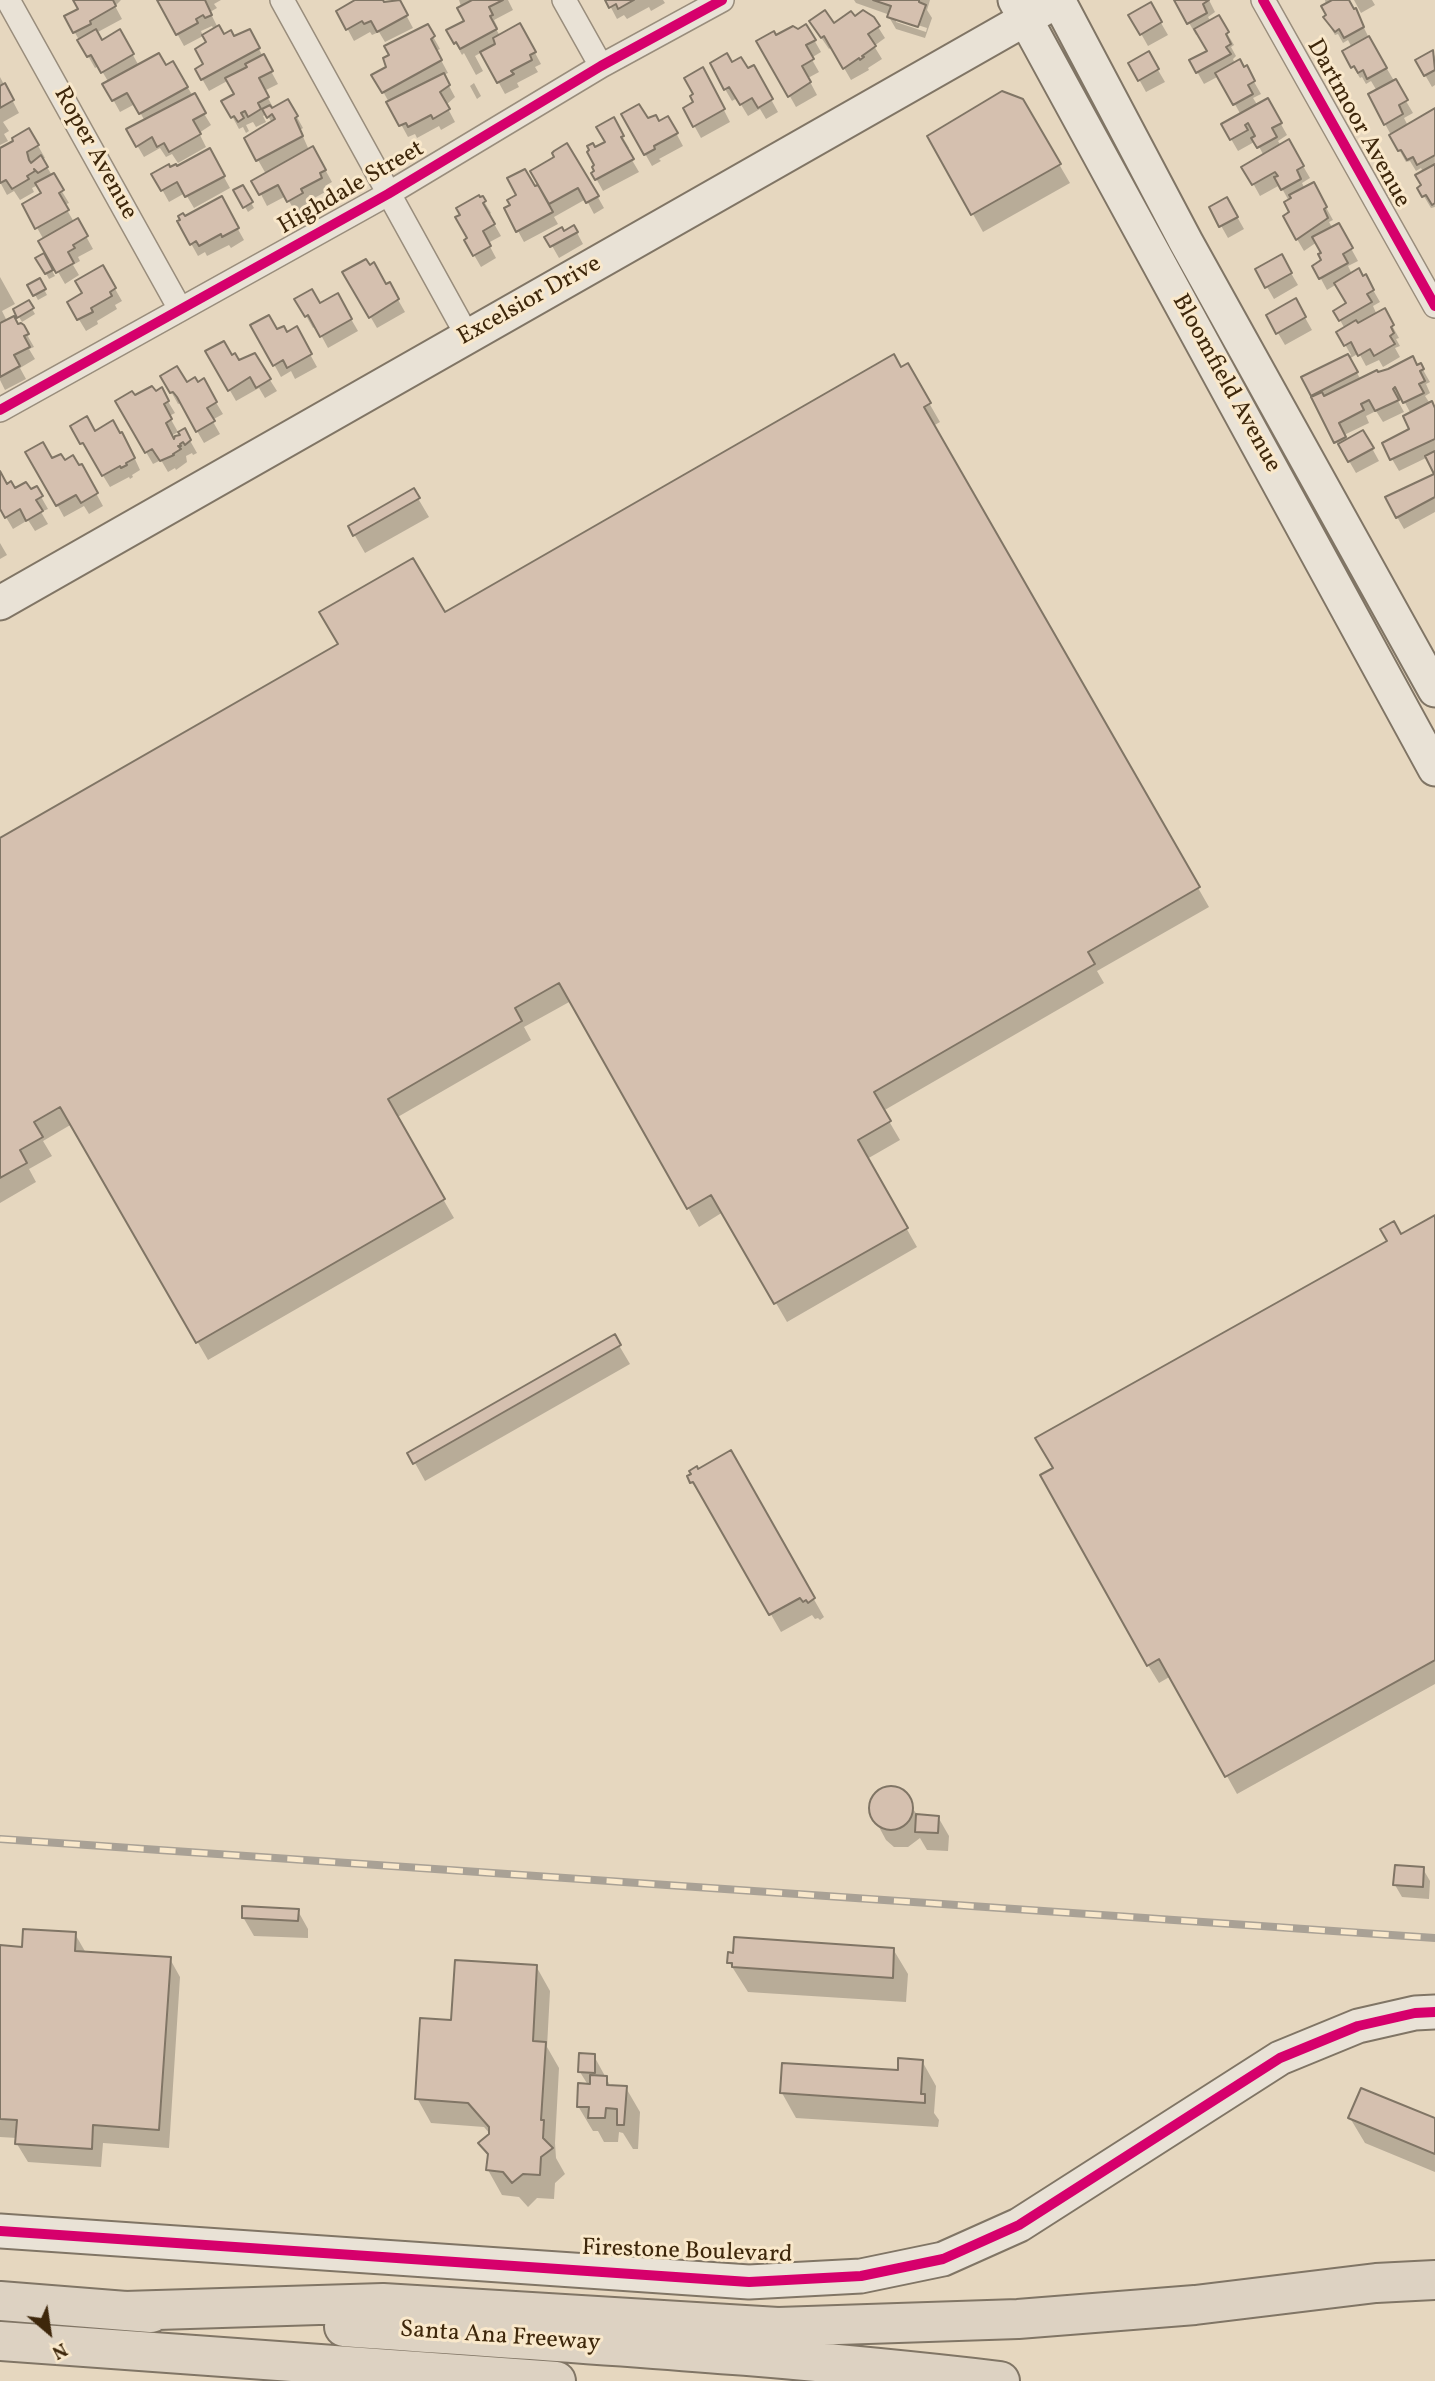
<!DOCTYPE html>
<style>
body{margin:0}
#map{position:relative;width:1435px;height:2381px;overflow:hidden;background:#e6d7bf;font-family:Vollkorn,serif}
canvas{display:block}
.north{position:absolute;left:14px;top:2297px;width:70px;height:70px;-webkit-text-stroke:5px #f9e8cb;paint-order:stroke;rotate:151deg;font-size:19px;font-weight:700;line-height:28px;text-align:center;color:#3e270b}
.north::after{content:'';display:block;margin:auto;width:24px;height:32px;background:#3e270b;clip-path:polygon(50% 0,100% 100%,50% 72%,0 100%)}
</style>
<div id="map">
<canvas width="1435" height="2381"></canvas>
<div class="north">N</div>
</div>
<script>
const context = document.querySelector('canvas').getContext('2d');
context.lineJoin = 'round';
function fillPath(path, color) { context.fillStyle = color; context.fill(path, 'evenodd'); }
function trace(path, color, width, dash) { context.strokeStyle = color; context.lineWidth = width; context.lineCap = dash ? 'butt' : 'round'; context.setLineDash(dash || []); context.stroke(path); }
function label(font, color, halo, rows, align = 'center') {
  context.font = font + ' Vollkorn,serif'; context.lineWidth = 6; context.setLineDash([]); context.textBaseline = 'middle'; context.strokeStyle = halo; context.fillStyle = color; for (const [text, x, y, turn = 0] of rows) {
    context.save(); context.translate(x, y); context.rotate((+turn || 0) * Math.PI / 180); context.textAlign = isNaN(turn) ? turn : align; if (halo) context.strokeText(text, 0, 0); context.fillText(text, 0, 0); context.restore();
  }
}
const shadow = new Path2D(`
 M75 0H121L115 6 122 19 96 33 101 42 120 32 139 66 166 68 173 64 211 125 199 133 206 147 178 163 172 154 166 157 160 148 144 157 128 130 145 121 135 104 120 112 105 85 109 83 99 66 95 68 66 17 80 9Z
 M156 0H221L214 4 217 8 210 12 218 28 223 36 233 38 249 31 278 84 264 91 274 109 288 101 303 128 300 130 309 150 313 148 332 182 325 186 327 191 307 202 309 205 296 213 286 196 267 206 254 181 266 174 246 139 272 123 267 114 263 116 266 122 256 127 253 122 246 125 249 131 246 133 243 127 239 129 224 101 236 94 229 80 209 91 197 70 206 65 209 43 214 30 212 26 201 31 203 36 184 46 159 1Z
 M382 0 384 4 398 0 413 28 385 42 379 32 372 35 370 32 354 41 338 11Z
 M459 0H508L513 10 494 20 498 28 496 29 500 36 520 25 541 64 535 67 538 72 517 83 519 87 505 94 482 52 475 56 483 71 476 75 464 53 462 55 449 31 466 22Z
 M607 0H663L665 3 651 11 649 7 627 19 624 15 617 19Z
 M854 0H930L927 10 932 18 925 38 896 29 889 17 890 15 856 3ZM896 18 927 28 926 32 896 22Z
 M1176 0H1209L1215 12 1208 17 1211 22 1218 18 1234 45 1231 47 1236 56 1233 59 1235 64 1243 69 1246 68 1261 94 1253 98 1258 106 1268 101 1287 135 1278 141 1281 146 1289 142 1310 178 1302 183 1305 189 1313 184 1333 220 1329 222 1333 229 1338 225 1358 261 1348 266 1352 274 1362 278 1365 276 1380 302 1373 306 1377 315 1384 311 1399 338 1396 339 1400 346 1395 348 1400 357 1383 367 1379 360 1366 366 1359 353 1349 359 1361 380 1421 366 1427 377 1430 382 1426 384 1430 393 1425 396 1435 411V472L1428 457 1399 471 1392 459 1412 430 1411 414 1403 399 1398 401 1404 412 1383 422 1376 411 1366 416 1369 423 1344 435 1347 441 1363 432 1379 461 1356 473 1345 454H1343L1313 400 1314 398 1303 378 1351 355 1338 332 1345 329 1335 311 1348 304 1337 284 1327 290 1314 266 1324 261 1323 253 1317 242 1304 251 1297 239 1289 201 1280 185 1260 196 1244 167 1264 156 1256 141 1238 151 1231 139 1241 115 1219 76 1204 84 1191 61 1209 52 1199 33 1196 35Z
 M1325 0H1347L1353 11 1355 10 1370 40 1413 113 1404 118 1408 126 1435 110V207L1431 208 1419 188 1423 186V172L1421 168 1416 171 1410 161 1406 162 1385 124 1370 95 1377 91 1371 81 1366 84 1362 77 1360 78 1344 52 1352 48 1348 40 1343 43 1338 34 1335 35 1325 18 1328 16Z
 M1354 0H1372L1375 5 1361 13Z
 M1150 4 1168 35 1148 46 1131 16Z
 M855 18 878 27 885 38 874 46 882 59 868 68 869 70 851 80 832 47 829 49 818 33Z
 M427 26 440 49 436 51 448 73 443 75 455 97 446 105 455 122 441 130 439 126 417 138 415 134 408 137 374 75 388 67Z
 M806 26 821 52 811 58 819 72 808 78 817 95 796 107 759 42 798 31Z
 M1433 52 1435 57V85L1432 87 1417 61Z
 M1148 53 1165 82 1146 92 1130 63Z
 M732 65 747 71 753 67 778 112 766 119 760 109 748 116 737 98 732 101 725 89Z
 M0 77 19 113 3 122 9 131 4 134 8 141 0 145Z
 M709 81 730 122 701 138 685 109 696 103Z
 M474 83 481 96 477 99 470 86Z
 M1022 101 1070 183 983 232 929 136Z
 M623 115 659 123 668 118 683 146 659 159 661 161 652 166Z
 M613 120 629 148 626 150 639 172 603 191 593 173 596 171 595 149 607 142Z
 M29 130 45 158 42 159 69 203 64 205 74 222 77 220 93 249 78 257 80 261 73 265 79 275 65 284 41 242 44 240 24 205 43 194 38 185 32 188 34 192 20 200 14 191 7 195 0 182V150Z
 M569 146 604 208 594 214 586 199 554 217 558 224 524 242 518 231 534 189 541 185 557 158Z
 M209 150 230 188 194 208 185 193 169 202 154 175 176 169Z
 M242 187 254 208 248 212 236 191Z
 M482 198 491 213 489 215 501 236 488 243 496 258 481 267 466 241 470 239Z
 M221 199 244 240 231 248 229 245 207 256 205 252 198 256 179 222Z
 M1227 199 1244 229 1228 238 1211 208Z
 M574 227 583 244 559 258 547 237Z
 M43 255 55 276 49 279 38 258Z
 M1281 256 1298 285 1274 299 1257 270Z
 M103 268 122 301 115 305 117 309 97 321 98 324 86 331 69 303 85 294Z
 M345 273 386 286 389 284 405 312 377 328Z
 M0 277 15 304 2 311 7 321 22 326 34 347 29 349 35 359 20 368 26 379 5 390 0 380Z
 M39 280 47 295 38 300 30 286Z
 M337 295 358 331 328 348 316 326 313 328 297 300 319 305Z
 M1295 300 1312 330 1285 345 1268 316Z
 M28 302 35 314 22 322 15 310Z
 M253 326 286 334 296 329 317 367 295 379 291 371 281 377Z
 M208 352 231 357 239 362 254 355 277 391 265 398 259 388 236 401Z
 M900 369 918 384 940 422 933 426 1209 907 1097 971 1104 983 883 1111 900 1140 867 1159 917 1247 787 1322 723 1212 699 1227 571 1001 524 1027 531 1040 396 1118 454 1218 208 1360 72 1124 43 1141 52 1156 29 1169 36 1182 0 1203V841L444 615Z
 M163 377 186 385 197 384 203 381 223 414 212 420 220 434 204 443 181 403 178 404Z
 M161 390 175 413 169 416 178 432 171 436 174 441 182 436 184 430 197 453 193 455 192 453 186 456 187 462 176 470 175 468 168 472 161 460 153 464 117 402Z
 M73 427 129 446 140 470 132 475 133 477 130 479 129 477 110 487Z
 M28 452 79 468 81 466 103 506 89 514 84 506 64 517Z
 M0 475 7 486 14 491 30 492 36 488 48 509 41 512 48 524 35 531 28 520 13 529 0 507Z
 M1435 476V512L1404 529 1397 517Z
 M413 490 429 517 365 553 350 527Z
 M0 543 7 555 0 559Z
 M1435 1217V1684L1237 1794 1171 1676 1159 1683 1148 1665 1400 1237Z
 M614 1337 630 1364 425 1481 410 1454Z
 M730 1453 824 1617 820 1620 818 1618 815 1619 812 1615 781 1632 705 1499 703 1500 689 1477Z
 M892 1788 901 1792 918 1816 938 1817 949 1836 948 1851 927 1850 920 1838 908 1847H894L886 1840 872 1814V1801L879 1792Z
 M1423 1869 1430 1881 1429 1899 1402 1897 1395 1885Z
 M298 1911 308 1929V1938L254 1936 243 1917Z
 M75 1934 86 1953 170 1959 180 1977 169 2148 103 2143 101 2167 28 2162 17 2144V2138L0 2137V1947L24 1949Z
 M893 1949 908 1974 906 2002 748 1992 729 1962Z
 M536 1966 550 1991 547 2047 559 2068 555 2143 556 2158 565 2174 555 2183 554 2199 537 2198 528 2207 519 2197 502 2195 488 2170 489 2158 480 2143 491 2135 484 2127 431 2123 417 2098 453 2022Z
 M594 2056 611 2087 626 2088 640 2112 638 2149H633L623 2133 619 2132 618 2142H604L598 2131H593L578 2106 588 2085 580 2072Z
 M922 2061 936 2086 934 2113 939 2120 938 2127 796 2118 782 2093 899 2072Z
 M1350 2118 1435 2120V2172L1365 2143Z`);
const building = new Path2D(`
 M73 0H113L116 6 90 21 91 24 73 33 64 16 78 9Z
 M157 0H205L212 15 205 18 203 15 196 19 198 23 176 35Z
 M355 0H383L384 2 400 0 408 15 377 32 371 21 364 24 362 21 346 30 336 11Z
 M472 0H503L489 7 493 15 490 16 497 29 460 49 456 42 454 44 446 30 464 21 457 8Z
 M605 0H634L618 9 616 4 609 8Z
 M873 0H919V2L926 5 918 27 887 17 891 6Z
 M1174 0H1209L1203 4 1207 13 1187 24Z
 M1332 0H1349L1354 9 1356 8 1364 27 1344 38 1339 29 1335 32 1323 17 1326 15 1321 6Z
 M1151 2 1162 22 1140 35 1128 15Z
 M825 10 834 23 851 11 855 16 863 10 874 17 880 26 868 34 876 46 862 56 864 57 860 60 859 58 843 69 824 36 821 38 809 21Z
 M1219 15 1229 32 1226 34 1231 44 1226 47 1231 54 1196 73 1189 60 1207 51 1194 29Z
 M520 23 536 52 530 55 532 60 511 71 514 74 497 83 480 52 495 44 493 38Z
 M428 24 435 36 431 39 442 60 382 93 371 75 386 67 383 58 389 55 384 46Z
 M806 24 816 40 806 45 814 59 802 66 811 82 788 97 756 41 774 31 776 35 793 26 798 29Z
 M219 25 224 34 231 30 234 36 250 29 260 48 201 80 195 69 203 64 195 49 206 42 202 35Z
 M96 29 102 40 120 29 134 54 101 73 91 55 87 57 77 40Z
 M1369 36 1387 68 1367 79 1363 70 1358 73 1354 66 1351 68 1342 51Z
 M1433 50 1435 70 1424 76 1415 60Z
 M1149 51 1159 69 1138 81 1128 63Z
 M159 53 166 65 173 61 188 87 139 114 127 93 112 101 102 84Z
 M727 53 732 62 741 57 748 68 754 65 773 99 758 108 752 98 740 105 729 87 724 90 710 63Z
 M264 54 273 71 259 78 269 97 258 103 261 109 248 117 245 111 241 113 244 118 238 122 234 116 231 118 221 101 234 94 225 78 247 67 245 64Z
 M1240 59 1244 67 1247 65 1255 81 1248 85 1253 94 1233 105 1215 73Z
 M703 67 725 109 693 127 683 108 693 102 690 96 693 94 684 78Z
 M444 73 450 85 440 92 450 109 433 119 431 115 408 127 406 123 399 126 386 102Z
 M1396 79 1408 100 1399 105 1403 114 1384 125 1368 94Z
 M5 83 14 100 0 108V86Z
 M1002 91 1023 99 1061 164 971 215 927 136Z
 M195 93 206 113 193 120 201 134 169 152 164 143 157 147 152 137 136 147 126 129Z
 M1268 98 1282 123 1272 128 1277 137 1257 148 1251 138 1255 136 1248 123 1245 125 1248 130 1230 140 1221 124Z
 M288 99 298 116 295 118 303 136 256 161 244 138 275 119 272 114 267 118 262 109 270 105 272 108Z
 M639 104 648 118 656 115 659 121 668 116 678 133 654 146 655 149 644 155 621 114Z
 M1435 108V155L1417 165 1413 157 1407 160 1401 150 1398 151 1389 135Z
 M614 117 624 136 621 137 634 159 595 180 591 173 594 171 592 167 594 165 587 152 589 150 587 146 593 143 595 147 605 142 596 127Z
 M29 128 39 145 27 152 29 160 31 163 41 155 48 167 38 173 34 169 35 171 27 176 29 179 12 189 6 180 0 183V148L13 141 12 138Z
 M1289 139 1304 166 1297 170 1301 179 1281 190 1274 177 1278 176 1275 172 1252 185 1241 167Z
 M567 143 599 196 586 203 578 188 549 204 530 171 554 157 552 153 554 151Z
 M313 146 326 170 320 173 322 178 301 189 303 193 287 202 278 185 259 195 251 181Z
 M210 148 225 176 185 197 177 182 161 191 151 174 169 164 170 167 176 164 177 166Z
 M1435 164V203L1432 205 1426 195 1422 197 1417 188 1421 185 1415 175Z
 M525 169 535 186 538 185 553 212 516 232 504 208 510 205 507 200 516 195 507 178Z
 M54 173 64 190 59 193 69 210 35 229 22 204 41 193 35 183Z
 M1314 182 1327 207 1324 209 1328 218 1296 240 1283 216 1289 212 1284 202 1291 198 1289 195Z
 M243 185 253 202 243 208 233 190Z
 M479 195 480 197 483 196 486 201 483 203 495 224 483 231 491 246 473 256 464 240 467 238 455 217 460 215 456 208Z
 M222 196 239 228 222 237 221 234 199 246 196 241 190 245 177 221 180 220 178 216 183 213 185 216Z
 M1227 197 1238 217 1219 227 1209 207Z
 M78 218 88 236 73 245 75 248 68 252 74 263 56 273 38 241Z
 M1339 223 1353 248 1343 254 1348 263 1319 279 1312 266 1321 260 1318 254 1321 253 1312 237Z
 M574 225 578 232 550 247 544 237 562 227 564 231Z
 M44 253 53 270 45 274 35 258Z
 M1282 254 1292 273 1265 288 1255 269Z
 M366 259 370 265 374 262 386 284 390 282 399 299 369 318 342 272Z
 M103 265 116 288 110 292 112 296 91 308 93 312 77 320 67 302 82 293 75 281Z
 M1359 268 1363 276 1366 274 1374 290 1367 294 1372 302 1339 321 1333 311 1346 303 1334 283Z
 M40 278 46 289 33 296 27 285Z
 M312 289 320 303 338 293 352 319 320 337 308 315 305 317 294 299Z
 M1296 298 1306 317 1276 334 1266 315Z
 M29 300 34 308 17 318 13 309Z
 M1385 308 1394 325 1391 327 1394 333 1390 336 1395 344 1374 356 1370 349 1358 356 1351 342 1344 346 1336 332 1356 320 1358 323Z
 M269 315 277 329 284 326 287 332 297 326 312 354 287 368 283 360 273 366 250 325Z
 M14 316 18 324 21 323 24 325 29 334 24 336 30 347 14 355 20 366 0 377V323Z
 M224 341 232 355 235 353 239 360 255 353 271 379 256 388 250 377 228 391 205 351Z
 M894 354 901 367 908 363 931 403 924 407 1200 887 1088 952 1095 964 874 1092 891 1121 858 1140 908 1228 774 1304 711 1195 687 1209 559 983 515 1008 522 1021 388 1099 445 1199 196 1343 60 1107 34 1122 43 1137 20 1150 27 1163 0 1178V838L338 644 319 612 413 558 445 612Z
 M1348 354 1358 372 1311 396 1301 377Z
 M1413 356 1417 365 1421 363 1424 369 1420 371 1425 381 1419 384 1424 393 1403 403 1395 387 1393 389 1399 400 1375 411 1369 400 1361 404 1364 410 1339 423 1346 437 1334 443 1311 397 1322 392 1324 396 1377 370 1378 372 1388 369Z
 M177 366 187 382 195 377 198 382 204 378 217 402 207 408 215 421 196 432 177 397 173 392 170 393 160 376Z
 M152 386 156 391 162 387 169 401 164 404 172 419 166 423 174 439 175 436 180 435 178 432 185 428 191 440 185 445 183 442 180 444 181 446H178L181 449 173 454 174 455 160 461 152 449 145 453 115 401 132 391 135 395Z
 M1432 401 1435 408V439L1390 460 1382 443 1409 429 1403 416Z
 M87 416 95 431 113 420 120 433 122 432 135 458 126 463 127 465 121 468 120 466 102 476 83 443 80 444 70 426Z
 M1363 430 1374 448 1348 462 1338 444Z
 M43 442 52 458 61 454 65 460 73 455 79 465 82 464 98 493 81 503 76 495 56 506 25 452Z
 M1435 451V497L1396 518 1385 497 1434 474 1425 456Z
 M0 471 7 484 11 481 15 488 26 482 31 489 37 486 43 496 36 500 43 511 26 521 20 509 5 518 0 509Z
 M414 488 420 498 353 536 348 526Z
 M1435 1215V1660L1225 1777 1159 1659 1147 1666 1040 1475 1053 1468 1035 1438 1387 1241 1380 1229 1394 1221 1401 1234Z
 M615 1334 621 1345 413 1464 407 1453Z
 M731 1450 815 1598 808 1603 806 1600 803 1602 800 1598 769 1615 693 1482 690 1483 687 1476 691 1474 689 1471 697 1466 698 1469Z
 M869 1808a22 22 0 1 1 44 0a22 22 0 1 1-44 0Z
 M916 1814 939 1816 938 1833 915 1832Z
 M1395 1865 1424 1867 1423 1887 1393 1885Z
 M242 1906 299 1909 298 1921 242 1918Z
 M23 1929 76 1932 75 1951 171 1957 159 2130 93 2125 92 2149 15 2144 17 2120 0 2119V1945L22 1947Z
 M734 1937 894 1948 893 1978 732 1967V1963H727L728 1952 733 1953Z
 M455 1960 537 1965 533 2041 546 2042 541 2120H544L543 2138 553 2148 541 2157 540 2175 523 2174 512 2183 503 2172 486 2170 488 2154 478 2143 489 2134V2127L468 2103 415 2099 420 2018 451 2020Z
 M579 2053 595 2054V2073L578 2072Z
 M898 2058 923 2060 921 2094H925V2103L780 2093 782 2063 898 2070Z
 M590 2075 607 2076V2085L627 2086 624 2125H617V2109L606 2108 605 2118H588L589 2107H577L578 2083 590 2084Z
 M1361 2088 1435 2118V2154L1348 2118Z`);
const street = new Path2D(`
 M8 0 180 309
 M282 0 468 337
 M564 0 601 66
 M1263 0 1435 306
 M0 410 388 194 601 66 722 0`);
const secondary = new Path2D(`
 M1015 0 1435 769
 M1058 0 1186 242 1435 690
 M0 603 1059 0
 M0 2231 749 2282 861 2276 943 2259 1019 2225 1280 2058 1358 2026 1415 2013 1435 2012`);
const highway = new Path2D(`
 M0 2301 151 2313
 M125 2311 383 2303 778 2327 1018 2319 1195 2305 1376 2283 1435 2280
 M344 2327C563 2343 782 2355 1000 2381
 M0 2341 556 2381`);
const rail = new Path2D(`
 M0 1839 1435 1938`);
const cycleway = new Path2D(`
 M1263 0 1435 306
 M0 410 388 194 601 66 722 0
 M0 2231 749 2282 861 2276 943 2259 1019 2225 1280 2058 1358 2026 1415 2013 1435 2012`);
const streetNames = [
 ["Dartmoor Avenue",1357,124,61],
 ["Roper Avenue",94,154,61],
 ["Highdale Street",352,189,-30],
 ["Excelsior Drive",530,302,-29],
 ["Bloomfield Avenue",1225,384,61],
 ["Firestone Boulevard",687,2253,2],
 ["Santa Ana Freeway",500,2338,4]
];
fillPath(shadow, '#0003');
fillPath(building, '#d5c0af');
trace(building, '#807565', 2);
trace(street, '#998d7c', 26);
trace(secondary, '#807565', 37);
trace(highway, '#807565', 42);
trace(street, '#e9e2d6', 23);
trace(secondary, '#e9e2d6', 33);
trace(highway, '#ddd2c2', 38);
trace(rail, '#a9a195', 8);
trace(rail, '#f9e8cb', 5, [16]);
trace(cycleway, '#d6006c', 10);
label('24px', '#3e270b', '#f9e8cb', streetNames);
</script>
